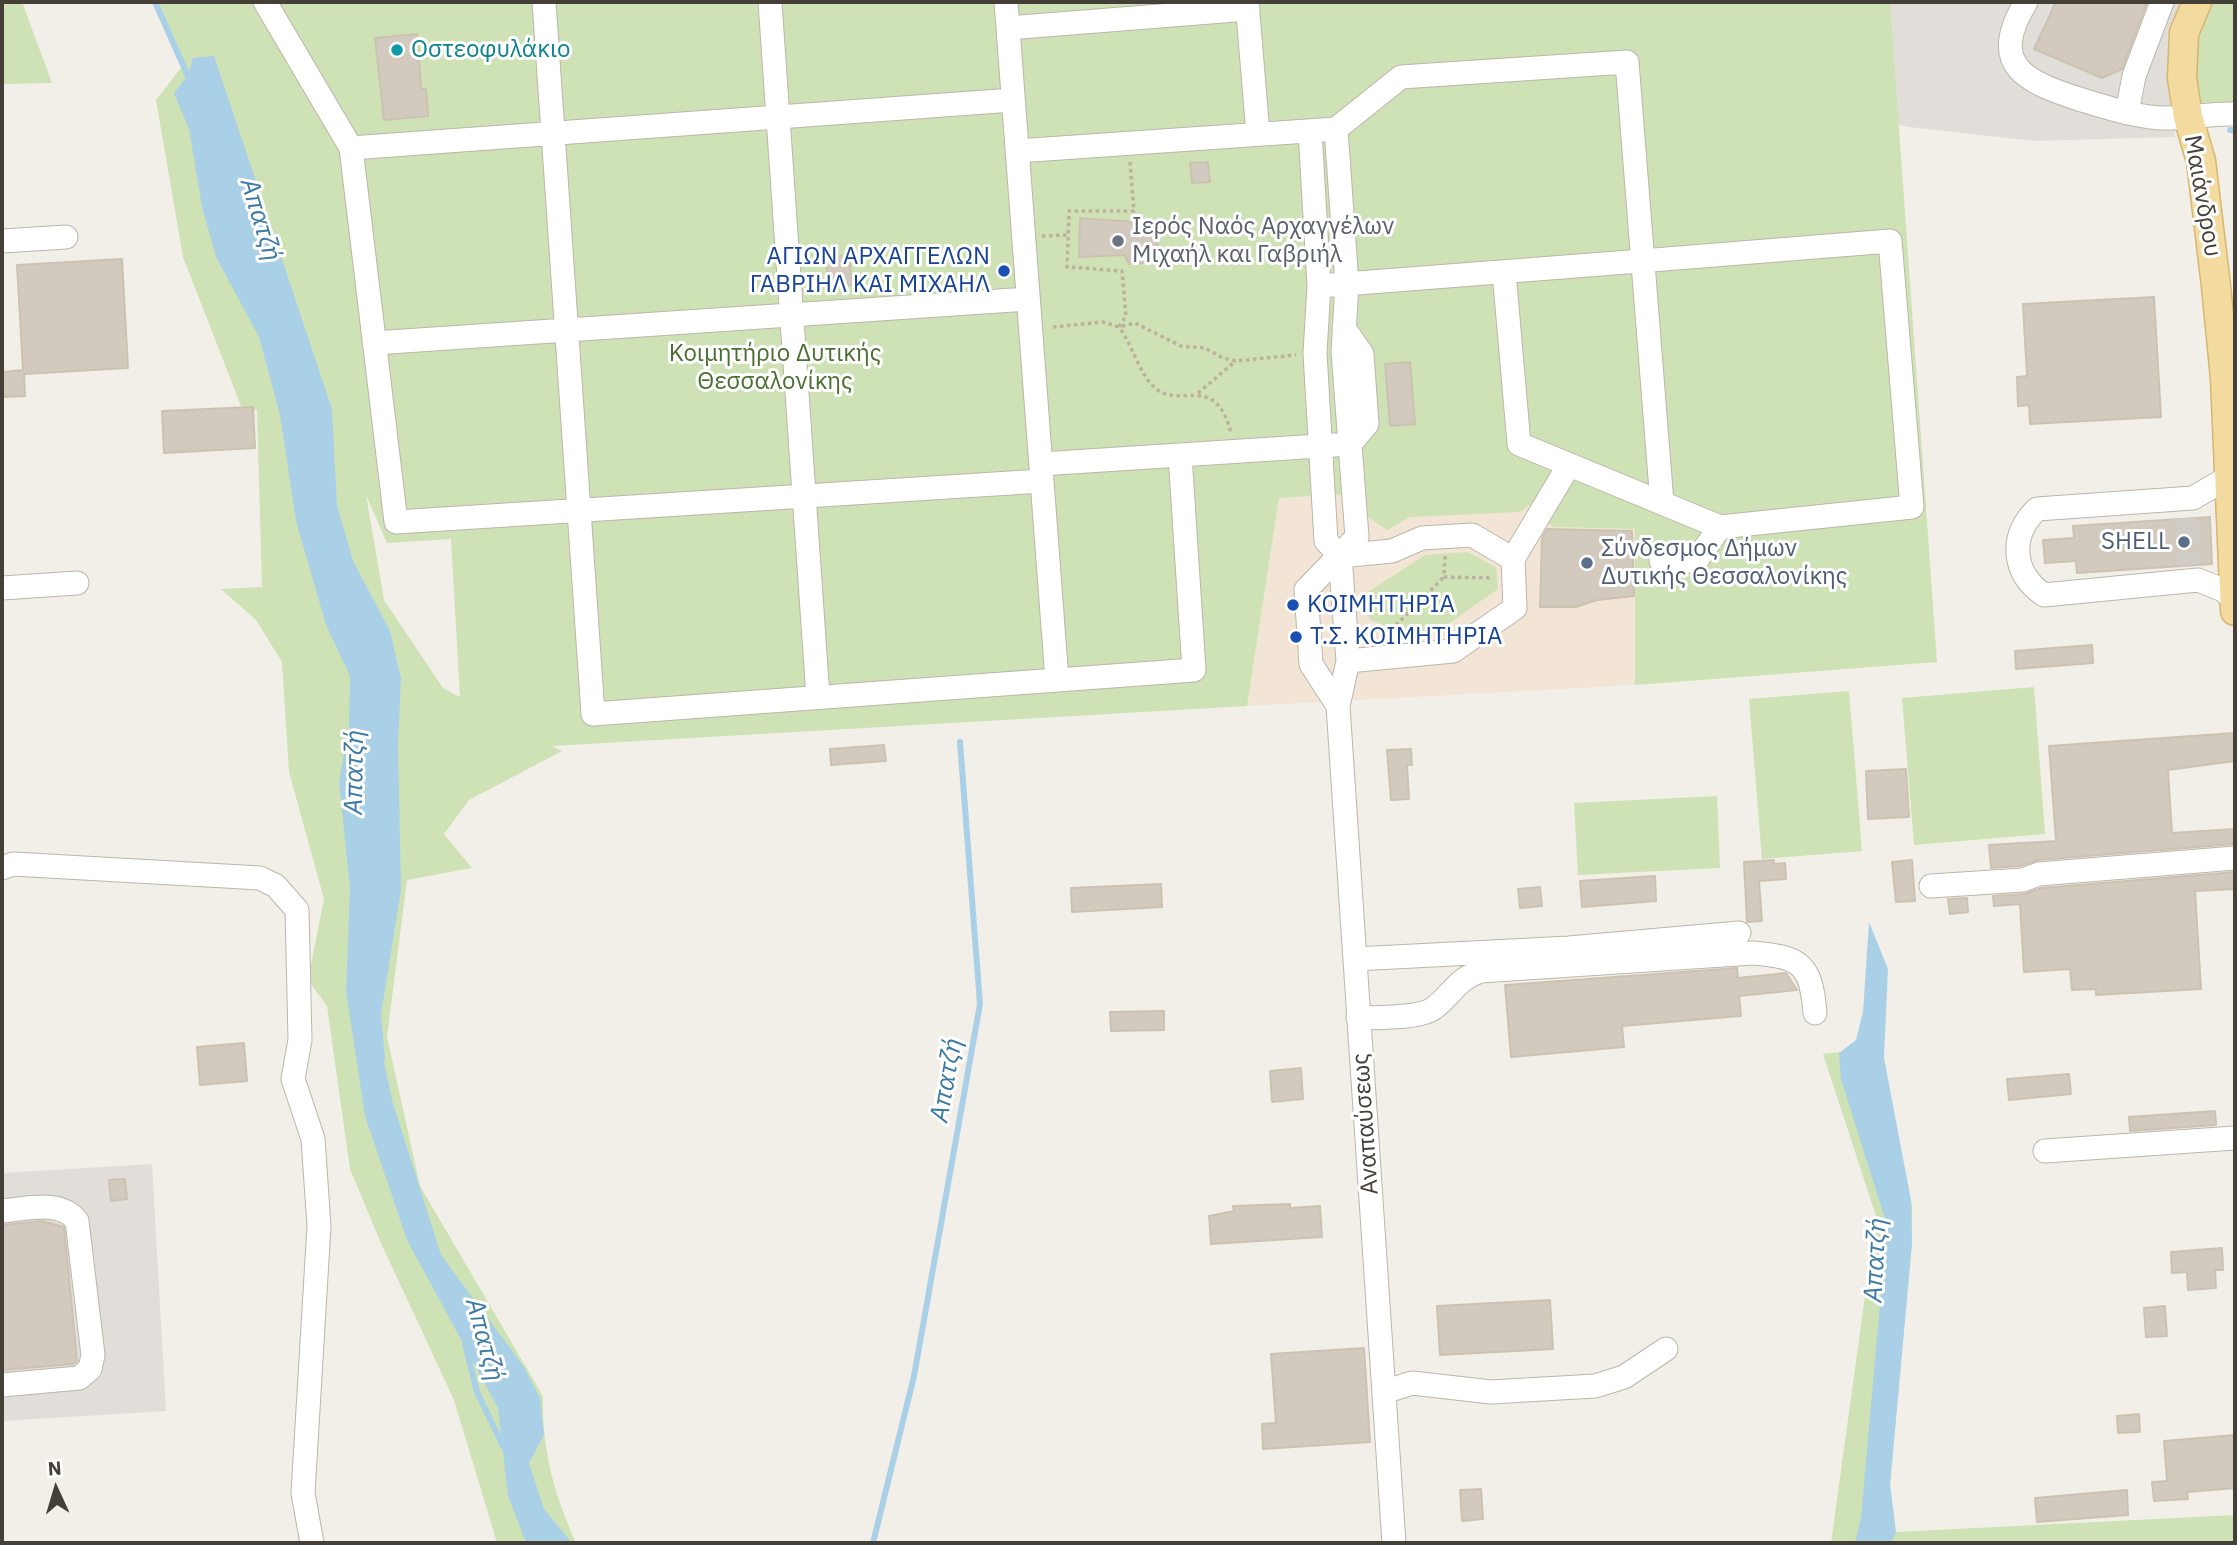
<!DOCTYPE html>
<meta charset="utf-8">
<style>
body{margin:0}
#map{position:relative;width:2237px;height:1545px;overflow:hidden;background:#f2efe8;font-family:"IBM Plex Sans",sans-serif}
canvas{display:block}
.frame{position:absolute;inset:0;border:4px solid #443f37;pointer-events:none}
.north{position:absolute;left:21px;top:1454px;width:70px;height:70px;-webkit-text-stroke:5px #fff;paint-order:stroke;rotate:356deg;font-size:19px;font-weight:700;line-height:28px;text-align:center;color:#443f37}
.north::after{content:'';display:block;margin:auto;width:24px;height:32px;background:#443f37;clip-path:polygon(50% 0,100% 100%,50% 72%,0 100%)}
</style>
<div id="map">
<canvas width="2237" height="1545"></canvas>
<div class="frame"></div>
<div class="north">N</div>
</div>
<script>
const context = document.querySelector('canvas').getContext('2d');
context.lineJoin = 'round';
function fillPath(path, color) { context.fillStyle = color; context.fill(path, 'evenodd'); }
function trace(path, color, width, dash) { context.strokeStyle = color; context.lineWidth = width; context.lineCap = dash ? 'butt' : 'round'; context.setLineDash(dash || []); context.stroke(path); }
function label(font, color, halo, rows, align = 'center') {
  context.font = font + ' "IBM Plex Sans",sans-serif'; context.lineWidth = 6; context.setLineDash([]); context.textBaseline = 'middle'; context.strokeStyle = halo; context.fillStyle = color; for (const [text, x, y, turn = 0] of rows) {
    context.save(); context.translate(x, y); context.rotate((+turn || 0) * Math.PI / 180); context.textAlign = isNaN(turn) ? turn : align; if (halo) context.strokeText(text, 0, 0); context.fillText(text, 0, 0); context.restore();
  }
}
const commercial = new Path2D(`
 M1508 485 1553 527 1635 529V685L1247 706 1279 498Z`);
const industrial = new Path2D(`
 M1520 2H2235V104L2173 107 2175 137 2034 141 1909 127 1721 85Z
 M152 1164 166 1411 2 1421V1173Z`);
const green = new Path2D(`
 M2 2H22L52 83 2 84Z
 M158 2H1890L1937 662 1635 685V529L1553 527 1529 505 1520 512 1410 517 1387 530 1368 517 1365 493 1279 498 1247 706 552 746 562 751 469 800 444 834 472 868 407 880 387 1037 420 1186 543 1396C542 1450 554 1494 576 1543H497L454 1400 380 1241 350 1169 327 1006 308 980 324 899 289 772 282 662 256 620 221 589 262 587 257 410 241 406 183 257 156 100 184 64ZM366 495 387 543 451 539 460 697 443 688 384 600Z
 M2197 2H2235V102H2193Z
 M1467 552 1496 567 1498 589 1438 631 1402 634 1369 619 1365 594 1425 555Z
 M2034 687 2045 834 1914 845 1902 698Z
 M1849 691 1862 851 1762 859 1749 699Z
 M1717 796 1720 868 1578 875 1574 803Z
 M1858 1050 1912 1204V1236L1890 1485 1896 1532 2235 1515V1543H1831L1876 1216 1823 1054Z`);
const water = new Path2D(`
 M214 56 332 409 337 505 353 561 390 631 401 678 398 744 401 890 378 1033 392 1100 441 1255 524 1367 540 1398 544 1435 529 1463 544 1509 572 1543H528L525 1540 508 1496 498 1408 407 1240 365 1116 346 991 350 888 339 782 349 726 350 676 326 625 296 521 280 415 259 337 216 257 202 207 189 129 174 93 188 75 193 58Z
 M1869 922 1888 969 1884 1058 1911 1200 1912 1244 1890 1485 1896 1532 1891 1543H1855L1861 1517 1887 1225 1841 1079 1839 1053 1856 1040 1863 1012Z`);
const stream = new Path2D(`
 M155 2 191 83
 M2230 130 2235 131
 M378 1016 382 1058
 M465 1344 477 1392 504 1448
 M873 1543 914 1376 980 1004 960 742`);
const building = new Path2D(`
 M2056 2H2147L2122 69 2102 78 2034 49Z
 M417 34 421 89H426L428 116 384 120 375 38Z
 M1208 162 1210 182 1192 183 1190 163Z
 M1080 218 1148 223 1154 227 1158 246 1144 263 1129 264 1125 255 1079 257Z
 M849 255 852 285 828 287 826 257Z
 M122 259 128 368 24 374 25 396 2 397V372L23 370 17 265Z
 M2154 297 2161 417 2030 424 2029 405 2018 406 2017 377 2027 376 2023 304Z
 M1410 362 1415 424 1390 426 1385 364Z
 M253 407 255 448 164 453 162 411Z
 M2210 517 2212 564 2077 573 2076 561 2045 563 2043 540 2074 538 2073 526Z
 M1547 529 1632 531 1634 596 1597 600 1576 607H1540L1542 538Z
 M2092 645 2093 663 2016 669 2015 651Z
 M2235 733V761L2168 770 2172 833 2235 829V844L2038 860 2020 866 1991 868 1989 845 2056 841 2049 746Z
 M884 745 886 761 831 765 830 749Z
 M1411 749 1412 765H1407L1409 799 1391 800 1387 750Z
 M1906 769 1909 817 1868 819 1866 771Z
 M1774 860V864L1785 863 1786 879 1759 881 1762 921 1747 922 1744 862Z
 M1912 860 1915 901 1896 902 1892 862Z
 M2235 872V889L2195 891 2201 989 2096 995V989L2072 990 2070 969 2024 972 2020 904 1994 906 1993 896 2024 894 2042 888Z
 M1655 876 1656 901 1582 907 1580 881Z
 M1161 884 1162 907 1072 912 1071 888Z
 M1540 887 1542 906 1520 908 1518 889Z
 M1967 898 1968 912 1950 914 1948 899Z
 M1737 968 1738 978 1786 973 1797 990 1739 996 1741 1016 1622 1026 1624 1047 1511 1057 1505 985Z
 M1164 1011V1030L1111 1031 1110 1012Z
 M244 1043 247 1081 200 1085 197 1047Z
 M1301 1068 1303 1099 1272 1102 1270 1071Z
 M2069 1074 2071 1094 2009 1100 2007 1079Z
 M2215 1111 2216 1125 2130 1131 2129 1117Z
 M125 1179 127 1199 111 1201 109 1180Z
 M1290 1204V1208L1320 1206 1322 1237 1211 1244 1209 1216 1234 1211 1233 1206Z
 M42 1221 64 1227 77 1361 73 1364 2 1370V1225Z
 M2222 1248 2223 1270H2215L2216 1288 2188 1290 2187 1272 2172 1273 2171 1252Z
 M1550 1300 1553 1349 1440 1355 1437 1306Z
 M2165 1306 2167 1336 2146 1337 2144 1308Z
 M1364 1348 1370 1442 1263 1449 1262 1424 1276 1423 1271 1354Z
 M2139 1414 2140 1432 2118 1433 2117 1416Z
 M2235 1435V1488L2187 1492 2188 1499 2154 1501 2152 1482 2167 1481 2164 1441Z
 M1481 1489 1483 1519 1462 1521 1460 1490Z
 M2127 1490 2128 1515 2037 1522 2035 1498Z`);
const minorTunnel = new Path2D(`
 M2186 518 2190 565`);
const path = new Path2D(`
 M1130 162 1134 211H1069L1067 267 1122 271 1126 316 1119 327C1133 346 1138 372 1155 388 1180 410 1215 371 1231 433
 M1042 236 1068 235
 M1053 327 1103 322 1119 327 1135 323 1181 346 1205 348 1223 358 1236 361 1296 355
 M1198 393 1236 361
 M1445 556 1444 577 1493 578
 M1386 635 1444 577`);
const minor = new Path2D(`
 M265 2 351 148 396 522 1042 481
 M544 2 593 714 1194 670 1180 455
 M770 2 818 697
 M1006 2 1057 680
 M1247 2 1258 134
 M2026 2C1987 66 2026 82 2082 100 2108 108 2133 116 2160 118 2185 119 2210 113 2235 114
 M1008 28 1248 9
 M2127 113 2134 76 2162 2
 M1336 129 1347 284 1343 352 1357 537 1306 590 1311 664 1338 706
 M1310 131 1319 286 1315 353 1326 541 1340 556 1348 661 1338 706 1394 1543
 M351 148 1013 100
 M1017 151 1336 129 1401 77 1627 62 1662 503
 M2 241 66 237
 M1319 286C1509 271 1700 257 1890 241L1912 507 1720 527 1519 444 1504 272
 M374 343 1028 299
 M1041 464 1350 444 1367 424 1362 354 1344 328
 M2229 477 2193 498 2037 509C2009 536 2012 573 2044 595L2198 580 2223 590 2234 599
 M1340 556 1392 551 1422 538 1472 535 1513 559 1515 608 1453 651 1348 661
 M1513 559 1569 465
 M1661 561H1696L1720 527
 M2 588 77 583
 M2 868 13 864 260 878 276 886 297 910 300 1040 293 1079 313 1139 319 1226 303 1493 312 1543
 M1931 886 2023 880 2039 874 2235 858
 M1355 959 1569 948 1739 933
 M1358 1018C1377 1017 1420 1019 1434 1008 1454 993 1455 980 1481 971L1753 953C1801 957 1811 964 1815 1013
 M2045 1151 2235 1138
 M2 1211C26 1209 61 1199 77 1221L93 1355 90 1369 79 1378 2 1385
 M1384 1392 1412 1383 1491 1392 1595 1386 1624 1377 1666 1349`);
const major = new Path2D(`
 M2197 2 2184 33 2182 78 2188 117 2201 161 2216 286 2225 378 2235 611`);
const markers = [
 [397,50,7,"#0f9aa8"],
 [1118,241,7,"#6b7280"],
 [1004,271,7,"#1a4fb4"],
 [2184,542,7,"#5c6f8a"],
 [1587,563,7,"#5c6f8a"],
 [1293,605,7,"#1a4fb4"],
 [1296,637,7,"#1a4fb4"]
];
const cultureNames = [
 ["Οστεοφυλάκιο",411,50]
];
const streetNames = [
 ["Μαιάνδρου",2202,196,80],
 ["Αναπαύσεως",1366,1124,-94]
];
const worshipNames = [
 ["Ιερός Ναός Αρχαγγέλων",1132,227],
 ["Μιχαήλ και Γαβριήλ",1132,255]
];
const transitNames = [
 ["ΑΓΙΩΝ ΑΡΧΑΓΓΕΛΩΝ",990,257,"right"],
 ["ΓΑΒΡΙΗΛ ΚΑΙ ΜΙΧΑΗΛ",990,285,"right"],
 ["ΚΟΙΜΗΤΗΡΙΑ",1307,605],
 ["Τ.Σ. ΚΟΙΜΗΤΗΡΙΑ",1310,637]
];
const parkNames = [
 ["Κοιμητήριο Δυτικής",775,354],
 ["Θεσσαλονίκης",775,382]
];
const serviceNames = [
 ["SHELL",2170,542],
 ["Σύνδεσμος Δήμων",1601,549,"left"],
 ["Δυτικής Θεσσαλονίκης",1601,577,"left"]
];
const waterNames = [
 ["Απατζή",260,220,73],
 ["Απατζή",355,772,-89],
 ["Απατζή",947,1080,-80],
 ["Απατζή",1876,1260,-87],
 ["Απατζή",484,1340,75]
];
fillPath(commercial, '#f2e5d5');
fillPath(industrial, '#e1ded9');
fillPath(green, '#cee2b5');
fillPath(water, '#aad0e8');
trace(stream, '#aad0e8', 6);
fillPath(building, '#d2cabe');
trace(building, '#ccc2b2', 2);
trace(minorTunnel, '#cfccc5', 23, [23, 11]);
trace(minor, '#bcb6ab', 25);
trace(major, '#d6b671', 31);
trace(path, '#bcb19e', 3.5, [3.5, 3.5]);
trace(minor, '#fff', 23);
trace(major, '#f3da9f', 28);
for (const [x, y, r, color] of markers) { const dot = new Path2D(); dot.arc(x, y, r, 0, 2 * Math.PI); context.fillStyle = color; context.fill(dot); trace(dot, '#fff', 2.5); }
label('24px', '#0d838f', '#fff', cultureNames, 'left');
label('24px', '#443f37', '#fff', streetNames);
label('24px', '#5b616d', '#fff', worshipNames, 'left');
label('24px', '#164399', '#fff', transitNames, 'left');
label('24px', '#4a7031', '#fff', parkNames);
label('24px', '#4e5e75', '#fff', serviceNames, 'right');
label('italic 26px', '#3c7aa4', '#fff', waterNames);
</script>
